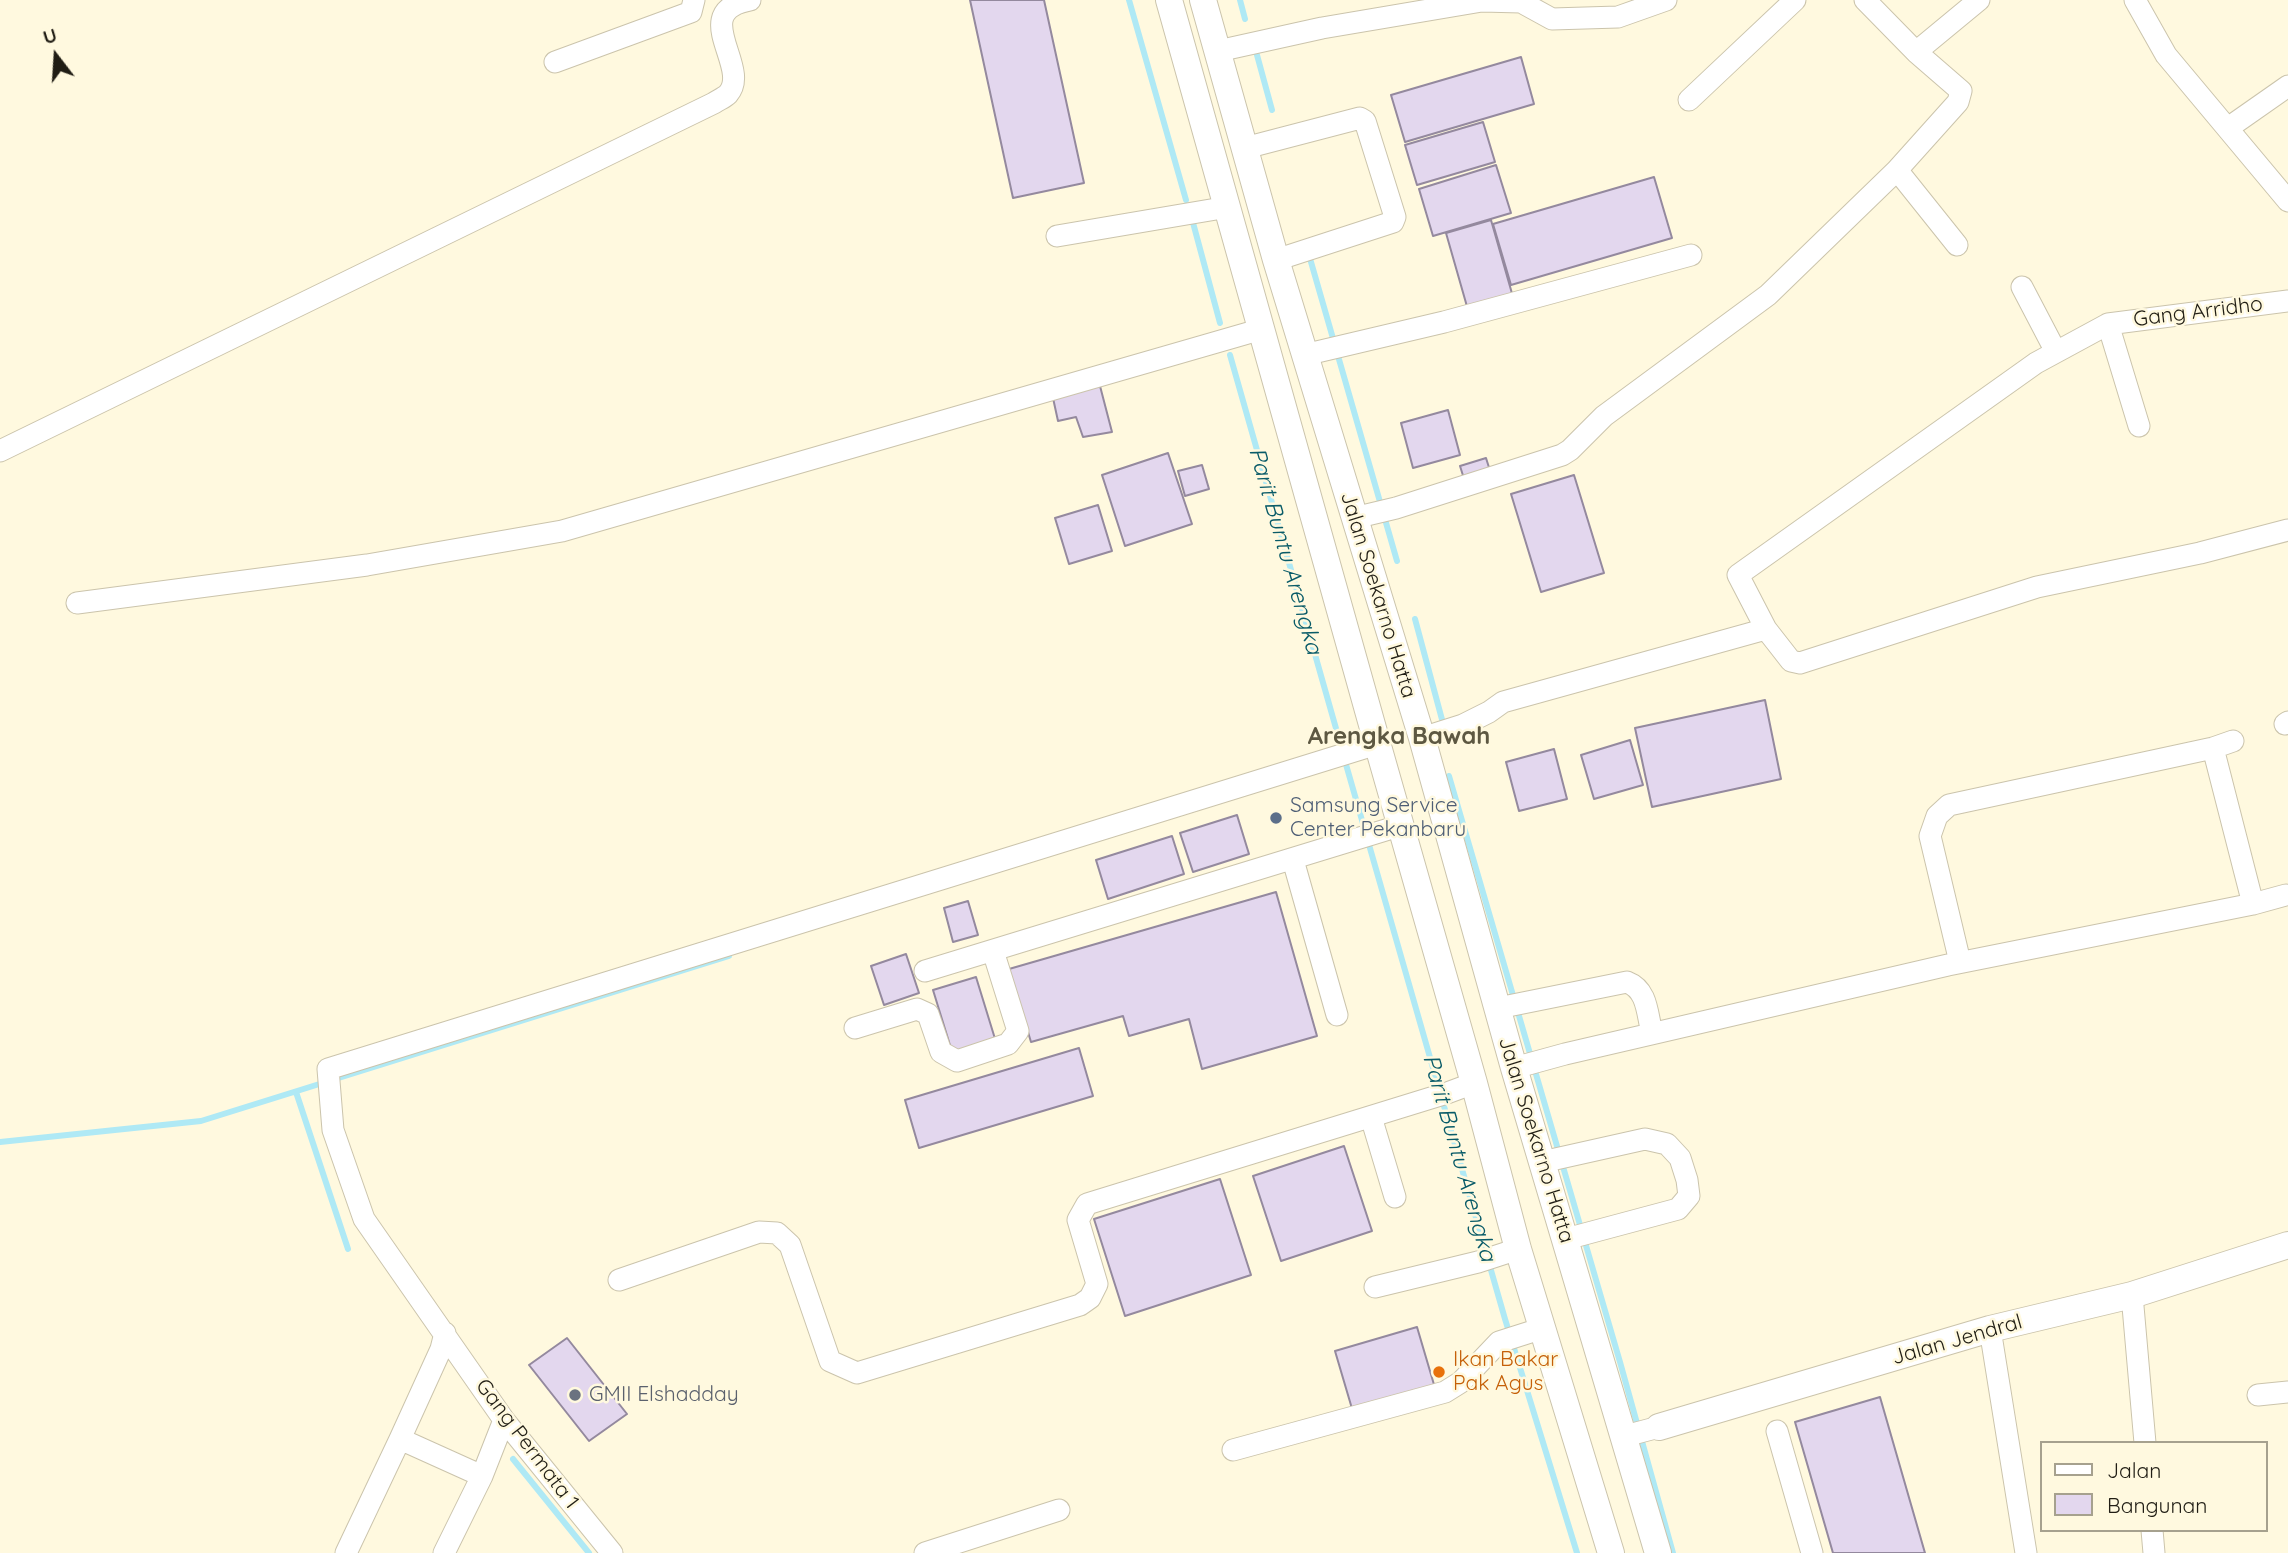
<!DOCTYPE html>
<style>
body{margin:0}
#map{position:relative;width:2288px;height:1553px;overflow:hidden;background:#fff9df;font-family:Quicksand,sans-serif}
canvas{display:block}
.legend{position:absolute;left:2040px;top:1441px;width:228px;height:91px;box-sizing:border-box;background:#fff9df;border:2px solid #a6a18e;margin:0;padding:9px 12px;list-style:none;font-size:21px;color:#211e15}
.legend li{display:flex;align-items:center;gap:14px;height:35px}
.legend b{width:35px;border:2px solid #a6a18e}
.north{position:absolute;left:21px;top:21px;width:70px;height:70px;-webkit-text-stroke:5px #fff9df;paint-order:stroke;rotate:343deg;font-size:19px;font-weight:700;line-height:28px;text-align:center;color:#211e15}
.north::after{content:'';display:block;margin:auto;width:24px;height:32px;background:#211e15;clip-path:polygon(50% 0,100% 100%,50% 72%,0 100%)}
</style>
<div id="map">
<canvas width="2288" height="1553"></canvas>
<ul class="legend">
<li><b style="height:9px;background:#fff"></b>Jalan</li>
<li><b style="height:19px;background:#e3d7ee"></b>Bangunan</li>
</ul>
<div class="north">U</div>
</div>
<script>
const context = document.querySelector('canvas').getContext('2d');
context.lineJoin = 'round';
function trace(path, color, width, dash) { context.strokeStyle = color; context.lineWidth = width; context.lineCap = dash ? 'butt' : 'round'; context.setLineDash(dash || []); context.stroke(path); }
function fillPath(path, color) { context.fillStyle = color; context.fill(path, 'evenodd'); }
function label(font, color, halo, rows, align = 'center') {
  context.font = font + ' Quicksand,sans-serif'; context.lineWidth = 5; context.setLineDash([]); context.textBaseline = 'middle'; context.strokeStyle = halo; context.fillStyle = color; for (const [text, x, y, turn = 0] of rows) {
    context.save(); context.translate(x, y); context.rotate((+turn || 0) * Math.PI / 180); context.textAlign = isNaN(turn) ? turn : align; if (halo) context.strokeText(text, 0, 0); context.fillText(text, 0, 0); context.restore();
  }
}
const stream = new Path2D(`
 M1129 0 1186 200
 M1240 0 1245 19
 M1257 55 1272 110
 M1192 219 1220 323
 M1309 255 1397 561
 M1230 355 1341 746
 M1415 619 1444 727
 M1345 761 1505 1319 1577 1553
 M1449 776 1620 1362 1673 1553
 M296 1092 348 1249
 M0 1142 201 1121 729 956
 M513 1459 589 1553`);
const building = new Path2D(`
 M970 0H1044L1084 183 1013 198Z
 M1521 57 1534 104 1405 142 1391 95Z
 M1483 122 1495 162 1417 185 1405 145Z
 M1496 165 1511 213 1433 236 1419 189Z
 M1654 177 1672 238 1511 285 1493 224Z
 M1491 220 1513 297 1468 310 1446 233Z
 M1100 386 1112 432 1083 437 1076 417 1058 421 1053 398Z
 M1448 410 1460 455 1413 468 1401 423Z
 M1168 453 1192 524 1125 546 1102 475Z
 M1486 458 1492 477 1466 485 1460 466Z
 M1202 465 1209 489 1185 496 1178 471Z
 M1574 475 1604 573 1541 592 1511 494Z
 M1098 505 1112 551 1069 564 1055 518Z
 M1765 700 1781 779 1652 807 1635 728Z
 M1630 740 1643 785 1594 799 1581 755Z
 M1554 749 1567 799 1519 811 1506 762Z
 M1237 815 1249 854 1193 872 1180 833Z
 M1172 836 1184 874 1108 899 1096 860Z
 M1276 892 1317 1036 1202 1069 1189 1019 1129 1036 1123 1016 1031 1042 1009 969Z
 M968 901 978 935 953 942 944 908Z
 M906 954 919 993 884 1005 871 966Z
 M976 977 996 1042 953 1055 933 990Z
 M1079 1048 1093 1096 919 1148 905 1100Z
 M1344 1146 1372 1231 1281 1261 1253 1176Z
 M1220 1179 1251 1275 1125 1316 1094 1219Z
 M1417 1327 1435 1388 1353 1412 1335 1351Z
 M567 1338 627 1414 589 1441 529 1365Z
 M1880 1397 1925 1553H1833L1795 1422Z`);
const minor = new Path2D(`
 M2135 0 2166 55 2288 201
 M1218 51 1322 28 1482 1 1521 2 1552 19 1618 17 1666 0
 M1916 52 1979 0
 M555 62 691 12 694 0
 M1689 100 1795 0
 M2228 128 2288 86
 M1245 148 1360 118 1365 121 1395 217 1393 222 1276 260
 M1897 170 1957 245
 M1057 236 1228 207
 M2022 287 2056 352
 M2288 301 2108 324 2036 363 1738 575 1766 629 1791 661 1800 663 2037 587 2200 553 2288 530
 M2108 324 2139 426
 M1304 355 1444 322 1691 255
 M0 451 714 103C718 100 724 98 728 94 752 67 687 12 750 0
 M1354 518 1396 508 1562 455 1570 450 1604 416 1768 295 1897 170 1958 102 1961 91 1916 52 1865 0
 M77 603 367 565 562 531 1262 329
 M2285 724 2288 722
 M1422 738 1463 725 1489 712 1503 702 1766 629
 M2213 748 2253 904
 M1293 860 1337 1015
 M1960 962 1930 836 1937 816 1949 805 2213 748 2233 741
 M925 971 1402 825
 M1498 1008 1627 982C1648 990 1647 1014 1652 1033
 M855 1028 917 1009 928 1014 941 1052 957 1061 1008 1044 1018 1031 993 951
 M1514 1068 1565 1054 1948 965 2253 904 2286 895
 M1371 1117 1395 1197
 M1542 1162 1645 1139 1667 1144 1680 1158 1687 1180 1689 1196 1678 1209 1566 1239
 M619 1280 759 1232 777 1233 790 1245 830 1361 857 1373 1080 1305 1090 1298 1097 1284 1078 1220 1087 1204 1447 1093 1474 1083
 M1375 1287 1478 1262 1518 1249
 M2132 1295 2145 1443
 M1990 1329 2026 1553
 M2258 1395 2288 1392
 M1777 1431 1812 1553
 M1625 1436 1659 1427
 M400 1439 482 1476
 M1233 1450 1445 1392 1461 1382 1499 1342 1543 1328
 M2152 1530 2154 1553
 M346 1553 400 1439 441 1349 445 1333
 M444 1553 482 1476 504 1420
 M612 1553 504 1420 364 1219 333 1130 328 1069 1377 744
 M925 1553 1059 1510`);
const major = new Path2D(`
 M1169 0 1376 739 1474 1083 1518 1249 1611 1553
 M1203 0 1276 260 1422 738 1514 1068 1658 1553
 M1659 1427 1990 1329 2132 1295 2288 1245`);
const markers = [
 [1276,818,7,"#5c6f8a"],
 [1439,1372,7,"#e8710a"],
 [575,1395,7,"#6b7280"]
];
const streetNames = [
 ["Gang Arridho",2198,312,-7],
 ["Jalan Soekarno Hatta",1378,595,73],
 ["Jalan Soekarno Hatta",1536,1140,73],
 ["Jalan Jendral",1957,1340,-16],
 ["Gang Permata 1",527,1444,53]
];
const serviceNames = [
 ["Samsung Service",1290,806],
 ["Center Pekanbaru",1290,830]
];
const foodNames = [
 ["Ikan Bakar",1453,1360],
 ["Pak Agus",1453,1384]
];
const worshipNames = [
 ["GMII Elshadday",589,1395]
];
const waterNames = [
 ["Parit Buntu Arengka",1285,551,74],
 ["Parit Buntu Arengka",1459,1158,74]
];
const quarterNames = [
 ["Arengka Bawah",1399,737]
];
trace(stream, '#afe9f5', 6);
fillPath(building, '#e3d7ee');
trace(building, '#94899e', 2);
trace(minor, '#cbc4ac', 23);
trace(major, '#cbc4ac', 28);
trace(minor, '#fff', 21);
trace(major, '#fff', 26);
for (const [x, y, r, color] of markers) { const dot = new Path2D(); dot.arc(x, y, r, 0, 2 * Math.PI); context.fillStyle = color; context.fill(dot); trace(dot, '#fff9df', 2.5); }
label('21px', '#211e15', '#fff9df', streetNames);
label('21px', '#4e5e75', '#fff9df', serviceNames, 'left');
label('21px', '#c56008', '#fff9df', foodNames, 'left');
label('21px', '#5b616d', '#fff9df', worshipNames, 'left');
label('italic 23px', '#095b68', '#fff9df', waterNames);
label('bold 24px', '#5d5842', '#fff9df', quarterNames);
</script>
